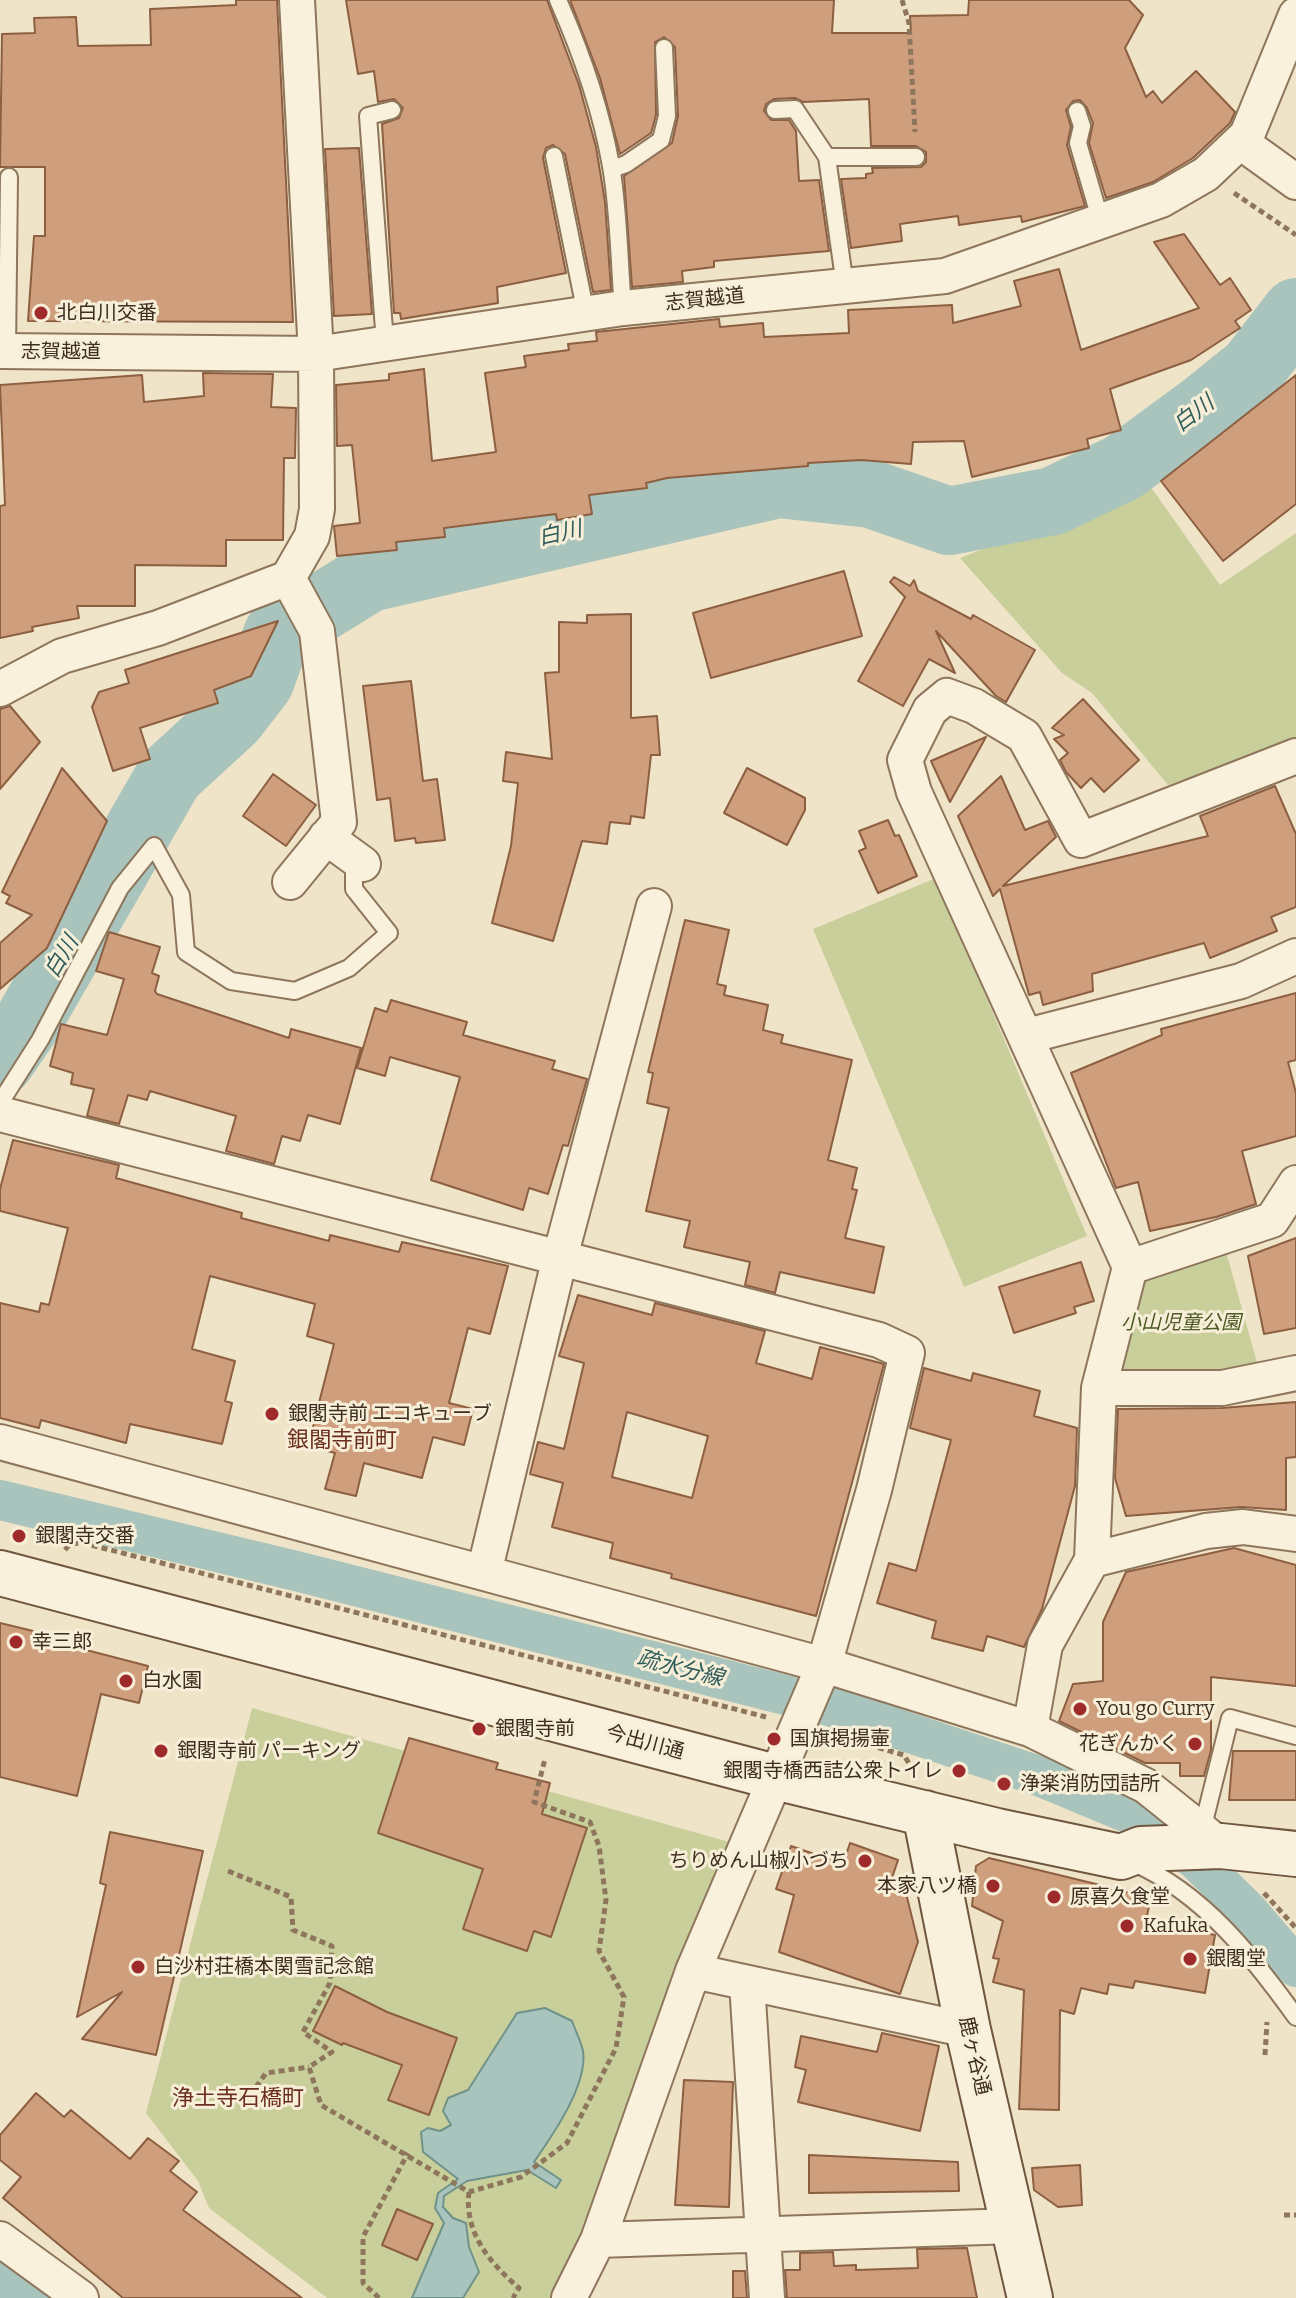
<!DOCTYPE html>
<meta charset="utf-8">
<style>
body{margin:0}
canvas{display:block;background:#f0e4c8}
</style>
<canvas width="1296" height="2298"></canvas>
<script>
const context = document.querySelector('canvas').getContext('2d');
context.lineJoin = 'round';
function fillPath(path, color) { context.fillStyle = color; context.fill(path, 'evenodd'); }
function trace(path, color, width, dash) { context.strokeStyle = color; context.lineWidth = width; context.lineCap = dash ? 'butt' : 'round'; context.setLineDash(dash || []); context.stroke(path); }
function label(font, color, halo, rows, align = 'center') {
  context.font = font + ' Bitter,"Noto Sans JP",serif'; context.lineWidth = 6; context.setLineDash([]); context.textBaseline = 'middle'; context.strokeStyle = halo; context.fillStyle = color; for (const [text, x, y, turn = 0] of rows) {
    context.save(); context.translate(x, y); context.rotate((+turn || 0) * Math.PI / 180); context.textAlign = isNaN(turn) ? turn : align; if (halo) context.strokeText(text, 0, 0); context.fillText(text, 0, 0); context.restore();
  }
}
const green = new Path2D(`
 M1148 483 1220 585 1296 533V740L1168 785 1092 693 1062 673 960 558Z
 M936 878 1087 1236 964 1287 813 929Z
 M1222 1237 1262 1380 1099 1388 1130 1267Z
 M252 1708 733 1843 586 2238 554 2298H327L209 2208 198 2181 146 2113Z`);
const water = new Path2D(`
 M545 2008 572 2021C575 2030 581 2041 583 2051 588 2085 552 2136 534 2162L561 2180 556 2188 527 2170 467 2181 444 2196 443 2207 453 2218 466 2223 469 2247 479 2272 463 2298H412L444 2223 435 2208 438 2193 458 2179 423 2152 421 2132 428 2128 440 2131 451 2125 443 2111 448 2098 468 2090 517 2013Z`);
const canal = new Path2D(`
 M0 1500 296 1571 829 1706 1039 1776 1135 1816 1196 1860 1248 1911 1296 1967`);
const river = new Path2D(`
 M0 1062 29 1020 170 775 232 718 260 682 277 635 369 578 778 484 871 494 949 521 1053 501 1122 468 1201 410 1252 369 1296 312
 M0 2271 31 2298`);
const building = new Path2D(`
 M236 0H277L293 322 28 321 34 236H45V167H0L2 34 35 33 34 18 76 17 78 46 151 45 150 9 236 5Z
 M346 0H547L579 85 596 147 605 202 611 290 593 292 565 154 553 145 546 148 543 158 566 273 497 287 498 303 401 319 400 313H394L382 124 399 118 403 108 394 99 378 102 374 71 358 74Z
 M570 0H834L832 33H911L910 16 968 15 969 0H1129L1143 15 1125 48 1146 97 1153 91 1162 103 1196 71 1235 112 1230 123 1193 158 1153 182 1106 198 1089 143 1093 123 1087 108 1080 100 1073 101 1066 110 1071 127 1067 145 1085 206 1022 222 1021 216 959 225 958 216 900 224 902 241 851 248 841 179 866 178V174L873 173 872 168 921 167 926 162V152L916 146H871L869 99 803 102 795 98 774 99 766 104 764 111 771 120H789L796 131 799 181 819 180 829 251 714 261V267L682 271 683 282 632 287 624 176 672 143 678 116 675 47 664 37 655 42 656 115 651 133 620 154 600 78Z
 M359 148 372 314 334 316 325 149Z
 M1184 234 1220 285 1230 278 1251 310 1235 321 1240 328 1191 360 1110 389 1121 430 1087 439 1089 448 972 477 964 441 913 442 911 464 861 460 808 463V466L667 478 646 483 647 488 589 495 592 514 557 520 556 514 444 528 445 537 396 542 397 550 337 556 334 526 360 523 352 445 337 446 336 385 389 380V374L424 369 432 461 496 452 485 373 526 367 524 356 569 350 568 344 597 341 596 332 719 319 720 327 763 323 764 337 849 333 848 310 952 305 953 323 1021 306 1014 281 1059 269 1081 350 1199 308 1154 242Z
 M203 373 273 374 271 407 296 408 295 458H284L283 540H226V566L135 565V606H77L79 618 32 627 33 631 0 638V506L5 505 0 385 142 375 144 402 204 396Z
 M1296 375V504L1223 561 1161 481Z
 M844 571 862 636 711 678 693 613Z
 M894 577 910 586 914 580 918 591 971 619 973 615 1035 650 1006 702 996 696 936 631 955 673 929 659 903 706 858 681 905 597 890 582Z
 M631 614V718L657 716 660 755H651L644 818 631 816 630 824 610 822 607 844 582 841 553 941 492 923 511 846 518 783 503 781 506 752 552 759 545 673 559 672V622L587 623V615Z
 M278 621 251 676 214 690 218 703 140 728 150 759 113 771 92 707 99 692 129 683 125 670Z
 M411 681 423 781 437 779 445 840 416 843 415 838 395 841 390 798 377 800 363 686Z
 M1083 699 1139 760 1104 792 1091 778 1081 788 1066 772 1060 760 1068 753 1054 739 1064 735 1052 728Z
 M10 706 40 742 0 789V709Z
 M986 737 950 802 931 761Z
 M62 768 107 821 47 948 0 989V943L32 915 6 903 10 896 2 892Z
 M747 768 805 798V810L787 845 724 813Z
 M273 774 316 805 286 846 243 816Z
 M1001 776 1025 830 1048 821 1056 837 1003 886 1208 836 1200 816 1275 786 1296 834V907L1271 917 1277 931 1210 958 1204 943 1092 974 1093 991 1043 1005 1040 992 1029 995 1000 889 993 896 958 816Z
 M888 820 895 836 899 835 917 876 878 893 859 851 866 848 859 831Z
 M685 920 729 930 717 984 726 986 724 995 768 1005 763 1030 783 1035 781 1043 852 1060 828 1160 857 1168 852 1189 857 1190 845 1238 884 1247 874 1293 780 1272 775 1293 745 1285 750 1262 684 1247 690 1221 646 1211 669 1108 647 1103 653 1073 648 1072Z
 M109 932 160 947 152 973 159 976 155 991 157 994 289 1038 291 1029 361 1048 340 1124 308 1115 300 1141 282 1136 274 1164 226 1151 236 1116 150 1091 147 1100 128 1095 119 1124 87 1116 94 1089 71 1084 73 1073 50 1066 61 1024 107 1035 124 979 96 971Z
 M1296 993V1060L1288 1062 1296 1093V1136L1242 1151 1256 1204 1216 1217 1150 1231 1138 1182 1116 1188 1071 1073 1162 1035 1161 1029Z
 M391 1000 467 1022 463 1035 555 1061 552 1069 587 1079 568 1146 563 1145 548 1194 529 1188 523 1210 431 1180 460 1077 390 1057 385 1076 357 1068 375 1008 387 1012Z
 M13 1140 119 1165 116 1178 242 1213 241 1218 329 1241 330 1235 399 1252 402 1242 508 1266 490 1334 468 1328 449 1403 473 1409 464 1445 433 1437 422 1478 364 1463 356 1496 325 1489 335 1453 308 1446 334 1344 307 1336 315 1304 210 1276 192 1349 235 1361 225 1401 232 1403 222 1444 130 1424 126 1443 41 1420 39 1428 0 1418V1303L39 1312 41 1303 49 1305 68 1228 0 1211V1189Z
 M1296 1238V1328L1264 1334 1248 1256Z
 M1081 1262 1094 1301 1074 1307 1076 1313 1014 1333 999 1287Z
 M578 1295 652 1315 655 1303 765 1331 756 1363 812 1379 820 1347 884 1364 816 1616 671 1578 672 1574 610 1558 613 1543 552 1527 563 1483 530 1474 538 1442 564 1449 584 1363 559 1356ZM627 1412 708 1436 692 1498 612 1477Z
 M924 1368 971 1381 973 1373 1040 1391 1034 1416 1077 1428 1075 1486 1042 1609 1024 1647 987 1636 983 1651 932 1638 936 1621 877 1603 889 1563 916 1571 951 1440 910 1428Z
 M1296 1402V1457L1286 1458V1510L1241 1507 1126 1516 1115 1478 1118 1409 1222 1408Z
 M1234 1548 1296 1565V1686L1211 1677V1750L1204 1776H1180V1763H1145L1059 1721 1073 1684 1103 1681V1622L1126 1572Z
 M0 1623 33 1631 32 1636 148 1666 139 1703 101 1694 77 1796 0 1777Z
 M409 1738 498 1763 496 1769 550 1783 542 1814 587 1828 551 1937 534 1931 527 1951 463 1929 483 1869 378 1833Z
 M1233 1751H1296V1800H1229Z
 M110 1832 203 1851 156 2055 82 2039 122 1992 77 2017 106 1885 100 1883Z
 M850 1843 898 1860 890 1884 905 1889 918 1942 900 1994 779 1952 794 1895 776 1889 791 1846 843 1864Z
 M989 1858 1100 1885 1099 1888 1151 1896 1146 1921 1215 1935 1205 1993 1135 1981 1133 1988 1109 1984 1107 1994 1081 1988 1074 2014 1060 2010 1059 2110 1019 2109 1024 1990 993 1982 999 1959 993 1958 1003 1921 972 1906 976 1866Z
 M335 1986 387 2012 457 2038 429 2115 388 2100 402 2065 343 2043 342 2045 313 2031Z
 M882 2033 939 2046 920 2131 798 2102 806 2070 795 2067 801 2036 877 2052Z
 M684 2080 733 2082 729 2207 675 2205Z
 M36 2093 64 2117 71 2110 130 2159 148 2138 179 2161 170 2171 197 2192 183 2210 302 2298H123L3 2198 21 2177 0 2160V2135Z
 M809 2155 958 2162 959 2191 809 2193Z
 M1080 2165 1082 2205 1058 2207 1034 2190 1032 2168Z
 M397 2209 433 2224 417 2260 382 2245Z
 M967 2248 977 2298H787L785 2270H800V2253L833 2252 834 2266 856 2265V2270L918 2268 917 2249Z
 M733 2271H745L747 2298H733Z`);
const path = new Path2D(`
 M902 0 909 23 915 132
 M1234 193 1296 235
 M65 1550 70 1544 83 1543 766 1717
 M830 1734 904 1755 911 1767
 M228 1871 291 1897 293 1930 332 1946 330 1983 303 2032 332 2052 309 2067 321 2105 469 2192 521 2177 567 2143 616 2048 624 1997 599 1951 606 1900 599 1846 590 1822 534 1802 545 1759
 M1264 1893 1296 1928
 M1265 2055 1267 2022
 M256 2087 266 2073 309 2067
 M469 2192C464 2233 490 2263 519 2288L513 2298
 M1284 2215H1296
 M379 2298 363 2283V2237L408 2153`);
const lane = new Path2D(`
 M558 0C581 52 601 109 611 166 619 212 619 261 623 308
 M775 110 795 109 827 157 845 286
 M1077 111 1082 126 1078 143 1101 222
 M554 156 586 314
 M827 157H916
 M612 169 626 164 661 140 667 116 664 48
 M385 343 368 116 392 110
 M7 351 9 177
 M0 1103 40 1040 120 888 154 846 181 895 186 952 231 981 295 991 349 968 389 933 354 889V859
 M1202 1830 1230 1718 1296 1736
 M1134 1863C1204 1894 1252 1956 1296 2017`);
const street = new Path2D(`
 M1242 143 1296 182
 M0 351 316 354 623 308 945 276 1161 200 1206 174 1247 135 1296 15
 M288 578 317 631 339 822 290 882
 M0 689 62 656 158 628 288 578 312 536 317 509 316 354 297 0
 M326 837 363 864
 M1027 1036 1241 981 1296 956
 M0 1114 879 1340 907 1353 874 1490 824 1665 0 1442
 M1130 1267 1272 1220 1296 1183
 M1099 1388H1222L1296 1373
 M1092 1560 1206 1531 1243 1527 1296 1534
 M484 1573 560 1257 654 906
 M1030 1729 1146 1786 1221 1846
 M693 1971 968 2030
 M747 1983 767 2298
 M0 2239 81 2298
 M598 2240 1014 2226
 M569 2298 598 2240 693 1971 824 1665 1030 1729 1045 1645 1092 1560 1099 1388 1130 1267 914 792 905 760 930 710 947 696 974 706 1024 736 1081 840 1296 756`);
const secondary = new Path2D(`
 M0 1573 779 1778 997 1831 1121 1857 1141 1849 1221 1846 1296 1854
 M925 1813 968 2030 1030 2298`);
const markers = [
 [41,313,8,"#9e2a2b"],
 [272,1414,8,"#9e2a2b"],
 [19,1536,8,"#9e2a2b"],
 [16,1642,8,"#9e2a2b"],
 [126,1681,8,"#9e2a2b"],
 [1080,1709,8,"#9e2a2b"],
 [479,1729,8,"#9e2a2b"],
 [774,1739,8,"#9e2a2b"],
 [1195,1744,8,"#9e2a2b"],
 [161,1751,8,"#9e2a2b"],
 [959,1771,8,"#9e2a2b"],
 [1004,1784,8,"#9e2a2b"],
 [865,1861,8,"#9e2a2b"],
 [993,1886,8,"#9e2a2b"],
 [1054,1897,8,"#9e2a2b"],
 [1127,1926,8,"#9e2a2b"],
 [1190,1959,8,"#9e2a2b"],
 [138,1967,8,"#9e2a2b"]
];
const streetNames = [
 ["志賀越道",705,300,-6],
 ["志賀越道",61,352],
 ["今出川通",645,1743,15],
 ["鹿ヶ谷通",974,2056,77]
];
const poiNames = [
 ["北白川交番",57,313],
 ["銀閣寺前 エコキューブ",288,1414],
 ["銀閣寺交番",35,1536],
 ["幸三郎",32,1642],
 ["白水園",142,1681],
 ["You go Curry",1096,1709],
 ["銀閣寺前",495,1729],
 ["国旗掲揚壷",790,1739],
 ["花ぎんかく",1179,1744,"right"],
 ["銀閣寺前 パーキング",177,1751],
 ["銀閣寺橋西詰公衆トイレ",943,1771,"right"],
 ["浄楽消防団詰所",1020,1784],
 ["ちりめん山椒小づち",849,1861,"right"],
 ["本家八ツ橋",977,1886,"right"],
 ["原喜久食堂",1070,1897],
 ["Kafuka",1143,1926],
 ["銀閣堂",1206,1959],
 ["白沙村荘橋本関雪記念館",154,1967]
];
const parkNames = [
 ["小山児童公園",1181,1323]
];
const waterNames = [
 ["白川",1194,414,-37],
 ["白川",560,534,-13],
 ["白川",62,957,-59],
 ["疏水分線",680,1669,14]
];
const neighbourhoodNames = [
 ["銀閣寺前町",342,1441],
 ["浄土寺石橋町",238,2099]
];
fillPath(green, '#c9cf9b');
fillPath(water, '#a9c4bc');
trace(water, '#6f938a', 2);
trace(canal, '#a9c4bc', 40);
trace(river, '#a9c4bc', 68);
fillPath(building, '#cf9f7d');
trace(building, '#8d5f41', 2);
trace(lane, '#8d765c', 20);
trace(street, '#8d765c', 38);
trace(secondary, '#6f573f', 48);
trace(path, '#8d765c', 5, [6, 4]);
trace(lane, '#faf1dc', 16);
trace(street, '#faf1dc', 34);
trace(secondary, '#faf1dc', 44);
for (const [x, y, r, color] of markers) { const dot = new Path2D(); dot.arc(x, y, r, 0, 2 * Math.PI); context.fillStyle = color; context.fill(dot); trace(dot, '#f7eed8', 3); }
label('20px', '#3d2e20', '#f7eed8', streetNames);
label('20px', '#3d2e20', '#f7eed8', poiNames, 'left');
label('italic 20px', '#4d5a26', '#f7eed8', parkNames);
label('italic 22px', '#2f5d5a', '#f7eed8', waterNames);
label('22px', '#6b2e1e', '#f7eed8', neighbourhoodNames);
</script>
